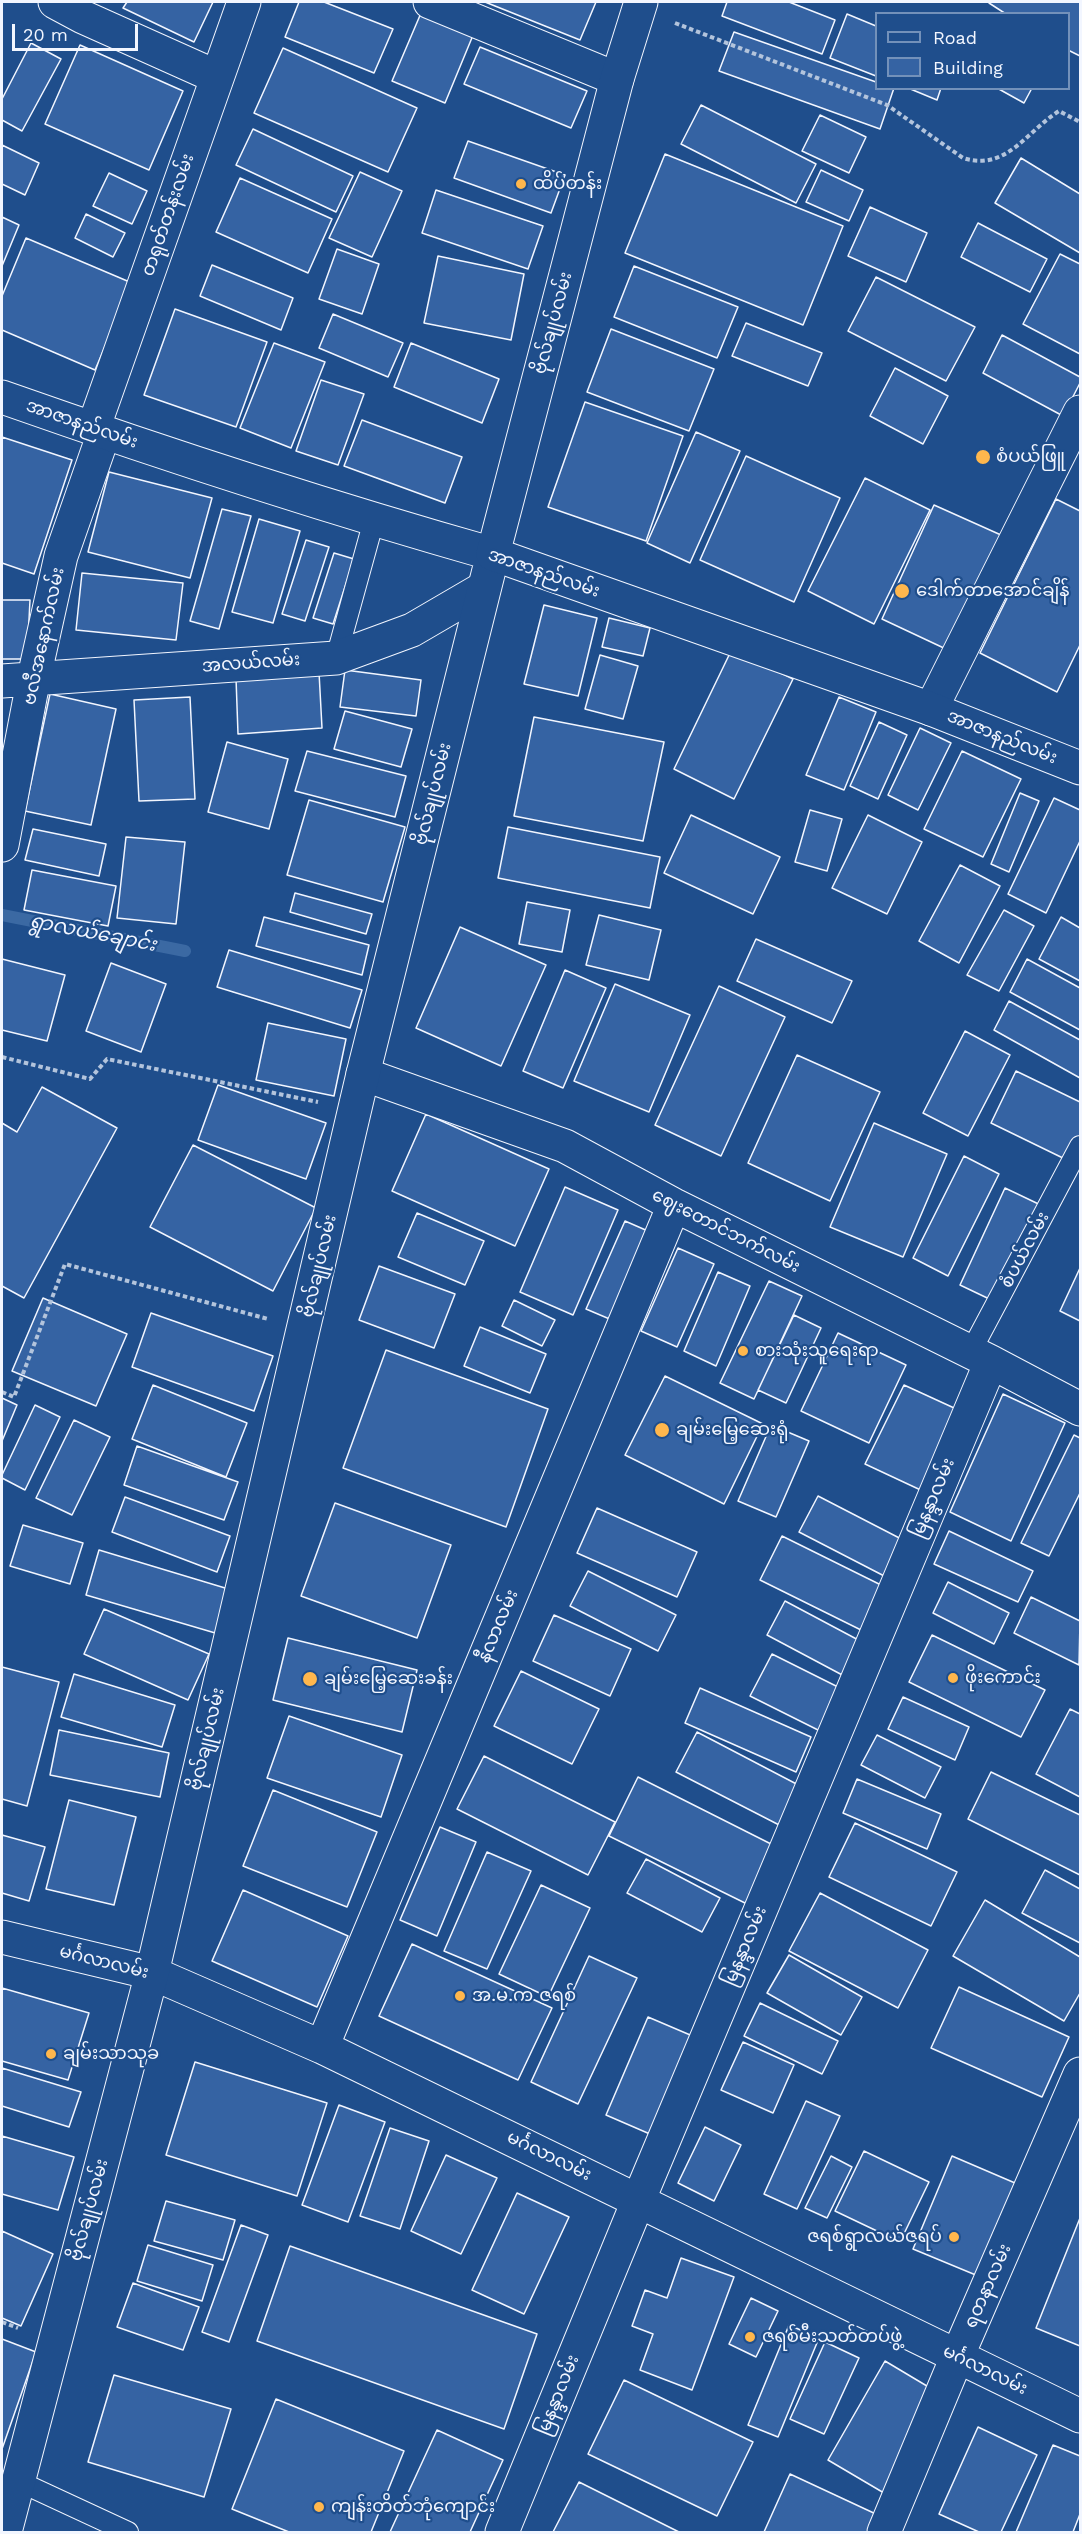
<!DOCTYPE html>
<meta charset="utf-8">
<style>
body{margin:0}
#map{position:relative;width:1082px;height:2534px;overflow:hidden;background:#1f4e8c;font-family:"Work Sans",sans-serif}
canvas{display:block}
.frame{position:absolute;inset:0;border:3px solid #f2f6ff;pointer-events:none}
.legend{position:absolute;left:875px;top:12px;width:195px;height:78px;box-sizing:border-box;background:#1f4e8c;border:2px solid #7391ba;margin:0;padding:8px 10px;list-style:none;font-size:18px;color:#f2f6ff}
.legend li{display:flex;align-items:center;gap:12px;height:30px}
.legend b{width:30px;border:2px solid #7391ba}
.scale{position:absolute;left:12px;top:24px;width:126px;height:27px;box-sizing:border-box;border:3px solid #f2f6ff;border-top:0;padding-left:8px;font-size:18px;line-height:21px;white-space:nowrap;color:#f2f6ff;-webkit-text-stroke:4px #1f4e8c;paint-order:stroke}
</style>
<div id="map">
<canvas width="1082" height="2534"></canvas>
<div class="frame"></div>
<ul class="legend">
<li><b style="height:8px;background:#1f4e8c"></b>Road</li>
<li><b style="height:16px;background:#3563a3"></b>Building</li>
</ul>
<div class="scale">20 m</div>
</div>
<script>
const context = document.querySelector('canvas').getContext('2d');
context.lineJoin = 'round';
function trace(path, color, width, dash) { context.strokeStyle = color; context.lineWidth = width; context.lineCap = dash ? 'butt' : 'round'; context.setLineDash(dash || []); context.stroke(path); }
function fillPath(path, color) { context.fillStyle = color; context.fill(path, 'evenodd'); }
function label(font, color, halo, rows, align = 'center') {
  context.font = font + ' "Work Sans","Noto Sans Myanmar",sans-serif'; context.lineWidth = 4.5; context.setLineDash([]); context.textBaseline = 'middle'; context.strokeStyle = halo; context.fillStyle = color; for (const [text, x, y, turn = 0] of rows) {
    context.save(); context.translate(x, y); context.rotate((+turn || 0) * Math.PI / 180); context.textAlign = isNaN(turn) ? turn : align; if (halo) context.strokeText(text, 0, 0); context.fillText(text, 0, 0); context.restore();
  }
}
const stream = new Path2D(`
 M2 915 185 951`);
const building = new Path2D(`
 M127 2H213L194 42 123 8Z
 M299 2H324L393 29 374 73 285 37Z
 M485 2H596L580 40Z
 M727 2H789L835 20 822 54 722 16Z
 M990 2H1080V56L1068 50V14H1006L989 3Z
 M424 6 476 28 445 103 392 81Z
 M847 14 876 26V76L830 58Z
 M734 32 876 82V88H894L880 129 719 71Z
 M31 43 61 59 22 131 2 120V99Z
 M80 45 183 91 149 170 45 124Z
 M480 47 587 91 571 128 464 84Z
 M283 48 417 108 388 172 254 113Z
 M908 88H941L937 100Z
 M997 88H1032L1024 103Z
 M701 105 816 164 796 203 681 144Z
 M820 115 866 137 849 173 802 151Z
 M253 129 353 176 336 212 236 165Z
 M468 141 565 175 551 213 454 178Z
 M2 145 39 163 25 195 2 184Z
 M665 154 843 226 803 325 625 253Z
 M1021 158 1080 194V253L995 203Z
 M821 170 863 190 849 221 806 202Z
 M360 172 402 191 372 257 329 238Z
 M109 173 147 191 132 224 93 206Z
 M240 178 332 219 308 273 216 232Z
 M436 190 543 226 528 269 422 233Z
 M870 207 927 233 906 282 848 256Z
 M86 214 125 233 113 257 75 238Z
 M2 217 19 225 2 266Z
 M978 223 1047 259 1030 292 961 257Z
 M26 238 132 283 95 370 2 330V296Z
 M337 249 379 264 362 314 319 299Z
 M1060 254 1080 264V354L1023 324Z
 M438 256 524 274 511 340 424 323Z
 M212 265 293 298 281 330 200 296Z
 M634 266 738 307 717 358 614 317Z
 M876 277 975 327 946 381 848 331Z
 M175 309 267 342 236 427 144 395Z
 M333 314 403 343 388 377 319 348Z
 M746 323 822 353 808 386 732 356Z
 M611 329 714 369 689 431 587 392Z
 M1002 335 1080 377V383L1063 416 983 373Z
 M274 343 325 362 291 448 240 428Z
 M411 343 499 379 482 423 394 387Z
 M895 368 948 396 923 444 870 416Z
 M321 380 364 394 338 465 296 451Z
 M585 402 683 436 646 541 548 507Z
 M362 420 462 457 445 503 344 466Z
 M696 432 740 451 690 563 647 543Z
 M2 437 72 460 34 574 2 563Z
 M746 456 840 498 794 602 700 560Z
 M109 472 212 498 190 578 88 552Z
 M865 478 930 510 874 624 808 591Z
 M1056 499 1080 511V645L1057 692 980 653Z
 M934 505 1001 535 948 650 882 619Z
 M222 509 251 516 219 629 190 621Z
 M259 519 300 531 273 623 232 612Z
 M306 540 329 547 305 621 282 614Z
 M334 553 354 559 333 624 313 618Z
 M82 573 183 583 176 640 76 630Z
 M2 600H30L27 659H2Z
 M544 605 597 618 578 696 524 684Z
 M609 618 650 628 643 656 602 647Z
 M732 649 793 679 734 799 674 769Z
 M600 655 638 666 623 719 585 709Z
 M345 670 421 680 416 716 340 707Z
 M319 672 322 728 238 734 236 678Z
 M50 694 116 709 91 825 25 811Z
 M190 697 195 799 139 801 134 700Z
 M839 697 876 712 844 790 806 775Z
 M345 711 412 729 401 767 334 749Z
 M534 717 664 742 643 841 514 816Z
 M879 722 907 735 878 799 850 786Z
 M920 728 951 743 918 810 888 795Z
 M227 742 288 759 269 829 208 812Z
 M307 751 406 776 395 817 295 791Z
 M962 751 1021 779 983 857 924 829Z
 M1020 793 1039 801 1009 872 991 864Z
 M1054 798 1080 810V841L1046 913 1008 894Z
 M309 800 405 827 383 902 287 875Z
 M810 810 842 819 827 871 795 862Z
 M691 815 780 857 753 914 664 873Z
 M868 815 922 842 887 914 832 888Z
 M508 827 660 857 650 908 498 878Z
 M33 829 106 844 99 876 25 860Z
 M126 837 185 842 176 924 117 918Z
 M960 865 1000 886 959 963 919 941Z
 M32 870 116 886 108 926 24 910Z
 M295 893 372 914 366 934 290 912Z
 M527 902 570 910 562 952 519 944Z
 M1004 910 1034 926 999 991 967 975Z
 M599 915 661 930 649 980 586 965Z
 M264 917 369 945 362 975 256 946Z
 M1061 917 1080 928V981L1039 959Z
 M460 927 546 965 501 1066 416 1028Z
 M756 939 852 981 832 1023 737 981Z
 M229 950 362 990 350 1028 217 987Z
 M2 959 65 975 47 1041 2 1030Z
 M1027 959 1080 988V1030L1010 992Z
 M111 963 166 984 141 1052 86 1031Z
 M565 970 606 988 563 1088 523 1071Z
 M615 984 690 1015 649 1112 574 1081Z
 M719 986 785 1017 721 1156 655 1125Z
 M1009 1001 1080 1040V1078L994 1030Z
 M268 1023 346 1039 334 1096 256 1080Z
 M965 1031 1010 1055 968 1136 923 1113Z
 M797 1055 880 1092 830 1201 748 1163Z
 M1016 1071 1080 1102V1137L1069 1161 991 1123Z
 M218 1085 326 1123 306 1179 198 1140Z
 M42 1087 117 1128 24 1298 2 1286V1123L17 1132Z
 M426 1114 549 1169 515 1246 392 1191Z
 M874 1123 947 1154 903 1257 830 1227Z
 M193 1145 316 1208 273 1291 150 1227Z
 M964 1156 999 1174 948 1276 913 1258Z
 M565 1187 618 1210 573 1315 520 1292Z
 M1005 1188 1049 1209 1004 1306 960 1285Z
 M417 1213 484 1241 465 1285 398 1257Z
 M625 1221 657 1235 619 1323 586 1309Z
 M678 1248 714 1264 677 1347 641 1331Z
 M379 1266 455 1294 434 1348 359 1320Z
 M1080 1268V1321L1060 1311Z
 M718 1272 750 1286 716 1366 684 1351Z
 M769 1281 802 1296 754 1399 720 1383Z
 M43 1298 127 1334 96 1406 12 1371Z
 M514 1300 555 1320 542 1346 502 1326Z
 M151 1313 273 1356 254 1411 132 1367Z
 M794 1315 821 1328 786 1403 758 1390Z
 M480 1327 546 1354 530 1393 464 1366Z
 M838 1333 906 1365 869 1443 801 1411Z
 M386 1350 548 1409 506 1527 343 1468Z
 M665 1376 763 1424 724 1504 625 1455Z
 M153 1385 247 1423 226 1477 132 1439Z
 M904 1385 965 1413 927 1493 865 1464Z
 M1003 1394 1065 1423 1011 1541 950 1512Z
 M2 1398 17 1405 2 1441Z
 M35 1405 60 1417 25 1490 2 1478V1475Z
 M74 1420 110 1437 72 1515 36 1498Z
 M771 1425 809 1441 776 1517 738 1501Z
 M1074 1435 1080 1438V1493L1049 1556 1021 1543Z
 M137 1446 238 1482 224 1520 124 1485Z
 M818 1496 909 1543 890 1579 799 1532Z
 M125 1497 230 1536 217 1572 112 1532Z
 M335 1503 451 1545 417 1638 301 1596Z
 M597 1508 697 1552 677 1597 577 1553Z
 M23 1525 83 1543 70 1584 10 1566Z
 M949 1531 1033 1571 1018 1602 934 1564Z
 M782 1536 883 1586 861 1630 760 1580Z
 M99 1550 235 1591 222 1635 86 1595Z
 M588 1571 676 1615 658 1651 570 1606Z
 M948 1582 1009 1613 994 1644 933 1613Z
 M1031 1597 1080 1621 1079 1665 1014 1633Z
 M785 1601 864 1643 846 1677 767 1635Z
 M104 1609 209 1654 188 1700 84 1654Z
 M554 1615 631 1649 610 1696 533 1661Z
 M932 1635 1045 1690 1021 1737 909 1682Z
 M288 1638 417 1670 402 1732 273 1700Z
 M772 1654 844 1690 822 1732 750 1696Z
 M2 1667 59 1682 27 1806 2 1799Z
 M521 1671 599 1709 572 1764 494 1726Z
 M74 1674 175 1705 162 1747 61 1717Z
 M700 1688 811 1737 796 1772 685 1723Z
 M903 1697 969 1727 955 1760 888 1729Z
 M1070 1709 1080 1714V1797L1036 1774Z
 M289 1716 402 1755 381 1817 267 1778Z
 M59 1730 169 1753 160 1797 50 1775Z
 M697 1732 806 1789 785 1828 676 1772Z
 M877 1735 941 1767 925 1798 861 1765Z
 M484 1756 615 1822 588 1875 457 1809Z
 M991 1772 1080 1815V1875L968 1819Z
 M638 1777 775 1846 747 1904 609 1836Z
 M857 1779 941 1814 927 1849 843 1813Z
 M273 1790 377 1832 347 1907 243 1866Z
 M69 1800 136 1817 114 1905 46 1889Z
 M855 1823 957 1872 931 1926 829 1877Z
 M440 1827 476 1842 437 1936 400 1920Z
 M2 1835 45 1847 29 1901 2 1893Z
 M487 1852 531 1871 487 1969 444 1951Z
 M646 1859 720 1898 702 1932 627 1893Z
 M1045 1870 1080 1889V1943L1022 1913Z
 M541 1885 590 1908 548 1997 499 1974Z
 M243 1890 348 1936 317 2007 212 1961Z
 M820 1893 928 1950 898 2008 789 1951Z
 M985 1900 1080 1957V1993L1064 2021 953 1956Z
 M412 1944 552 2008 518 2080 379 2016Z
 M789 1955 862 1997 841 2035 767 1993Z
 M589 1956 637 1978 578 2104 531 2082Z
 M959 1987 1069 2037 1042 2097 931 2048Z
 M2 1988 89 2013 68 2080 2 2061Z
 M760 2003 838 2041 822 2074 744 2036Z
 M648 2017 716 2046 673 2144 606 2115Z
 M743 2042 794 2065 773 2113 721 2090Z
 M195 2062 327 2103 297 2196 166 2155Z
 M2 2068 81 2092 69 2127 2 2106Z
 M806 2101 840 2116 797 2209 764 2194Z
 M339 2105 385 2122 348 2222 302 2205Z
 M705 2127 741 2145 714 2201 678 2183Z
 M390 2128 429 2141 400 2229 360 2216Z
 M2 2136 74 2157 58 2210 2 2194Z
 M864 2151 929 2182 900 2242 835 2211Z
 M446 2155 497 2178 461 2254 411 2231Z
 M831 2156 852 2167 827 2218 805 2208Z
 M952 2156 1022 2186 983 2278 913 2249Z
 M517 2193 569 2217 524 2314 472 2290Z
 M166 2201 235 2220 223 2260 154 2241Z
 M1080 2218V2346L1036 2328Z
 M241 2225 268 2235 229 2342 202 2332Z
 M2 2231 53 2254 21 2326 2 2318Z
 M148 2245 213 2265 202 2301 137 2281Z
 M290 2246 537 2334 504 2429 257 2341Z
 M681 2258 734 2277 692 2390 640 2370 653 2334 632 2326 645 2290 667 2298Z
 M133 2283 199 2307 183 2350 117 2327Z
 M751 2298 778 2311 756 2357 729 2344Z
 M789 2325 819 2338 778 2437 748 2425Z
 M2 2339 36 2352 2 2449Z
 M825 2342 859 2358 824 2434 790 2419Z
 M885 2361 942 2395 884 2493 828 2460Z
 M114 2375 231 2409 204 2497 88 2462Z
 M624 2380 753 2442 717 2516 588 2454Z
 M276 2399 404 2451 371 2532H289L232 2509Z
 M978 2427 1037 2455 1001 2532H979L939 2514Z
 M437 2430 503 2460 470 2532H390Z
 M1053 2445 1080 2456V2514L1073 2532H1016Z
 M790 2474 878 2515 870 2532H764Z
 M579 2482 679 2532H553Z`);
const path = new Path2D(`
 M675 23 887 105 963 158C1006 172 1027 131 1059 111L1080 122
 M2 1057 90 1079 107 1059 318 1102
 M2 1392 14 1397 65 1264 268 1319
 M2 2322 18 2328`);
const service = new Path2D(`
 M336 658 374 520
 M970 1353 1080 1146
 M18 2481 128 2532`);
const minor = new Path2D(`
 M55 2 83 17 217 77
 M430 2 617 79
 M93 429 244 2
 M2 681 336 658 412 630 484 588
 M931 709 1080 412
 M2 845 34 677 61 556 104 433
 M363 1074 565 1146 674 1205 991 1362 1080 1409
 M2 1937 152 1973 322 2047 1080 2416
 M322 2047 674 1205
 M502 2532 639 2199 991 1362
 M884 2532 957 2357 1080 2074`);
const tertiary = new Path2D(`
 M2 397C164 454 327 507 493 554L363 1074 152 1973 5 2532`);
const secondary = new Path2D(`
 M641 2 617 79 493 554 931 709 1080 768`);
const markers = [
 [521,184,6,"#ffb74d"],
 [983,457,8,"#ffb74d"],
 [902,591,8,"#ffb74d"],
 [743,1351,6,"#ffb74d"],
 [662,1430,8,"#ffb74d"],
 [953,1678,6,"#ffb74d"],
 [310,1679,8,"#ffb74d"],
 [460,1996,6,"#ffb74d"],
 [51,2054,6,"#ffb74d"],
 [954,2237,6,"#ffb74d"],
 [750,2337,6,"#ffb74d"],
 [319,2507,6,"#ffb74d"]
];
const poiNames = [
 ["ထိပ်တန်း",533,184],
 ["စံပယ်ဖြူ",996,457],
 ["ဒေါက်တာအောင်ချိန်",916,591],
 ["စားသုံးသူရေးရာ",755,1351],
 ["ချမ်းမြေ့ဆေးရုံ",676,1430],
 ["ဖိုးကောင်း",965,1678],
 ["ချမ်းမြေ့ဆေးခန်း",324,1679],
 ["အ.မ.က ဇရစ်",472,1996],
 ["ချမ်းသာသုခ",63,2054],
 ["ဇရစ်ရွာလယ်ဇရပ်",942,2237,"right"],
 ["ဇရစ်မီးသတ်တပ်ဖွဲ့",762,2337],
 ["ကျန်းတိတ်ဘုံကျောင်း",331,2507]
];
const streetNames = [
 ["တရုတ်တန်းလမ်း",168,215,-71],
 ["ဗိုလ်ချုပ်လမ်း",553,323,-75],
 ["အာဇာနည်လမ်း",82,424,19],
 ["အာဇာနည်လမ်း",544,573,19],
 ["ဗလီအနောက်လမ်း",44,636,-78],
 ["အလယ်လမ်း",251,663,-4],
 ["အာဇာနည်လမ်း",1002,737,22],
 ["ဗိုလ်ချုပ်လမ်း",433,794,-76],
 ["ဈေးတောင်ဘက်လမ်း",726,1231,27],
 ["စံပယ်လမ်း",1025,1250,-62],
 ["ဗိုလ်ချုပ်လမ်း",319,1266,-77],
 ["မြနန္ဒာလမ်း",933,1498,-67],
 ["နီလာလမ်း",498,1626,-67],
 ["ဗိုလ်ချုပ်လမ်း",207,1739,-77],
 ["မြနန္ဒာလမ်း",745,1946,-67],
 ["မင်္ဂလာလမ်း",104,1962,14],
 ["မင်္ဂလာလမ်း",549,2156,26],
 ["ဗိုလ်ချုပ်လမ်း",89,2210,-75],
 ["ရတနာလမ်း",988,2286,-66],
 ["မင်္ဂလာလမ်း",985,2370,26],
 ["မြနန္ဒာလမ်း",558,2395,-68]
];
const waterNames = [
 ["ရွာလယ်ချောင်း",93,933,11]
];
trace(stream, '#3b69a3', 12);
fillPath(building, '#3563a3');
trace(building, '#f2f6ff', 1.5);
trace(service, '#f2f6ff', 22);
trace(minor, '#f2f6ff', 35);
trace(tertiary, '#f2f6ff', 35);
trace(secondary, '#f2f6ff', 35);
trace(path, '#b3c4dc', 4, [4.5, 3]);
trace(service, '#1f4e8c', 20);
trace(minor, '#1f4e8c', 33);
trace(tertiary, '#1f4e8c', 33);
trace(secondary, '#1f4e8c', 33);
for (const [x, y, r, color] of markers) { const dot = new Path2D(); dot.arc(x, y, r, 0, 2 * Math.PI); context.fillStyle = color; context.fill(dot); trace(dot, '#1f4e8c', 2); }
label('18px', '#f2f6ff', '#1f4e8c', poiNames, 'left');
label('18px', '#f2f6ff', '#1f4e8c', streetNames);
label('italic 20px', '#f2f6ff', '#1f4e8c', waterNames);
</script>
